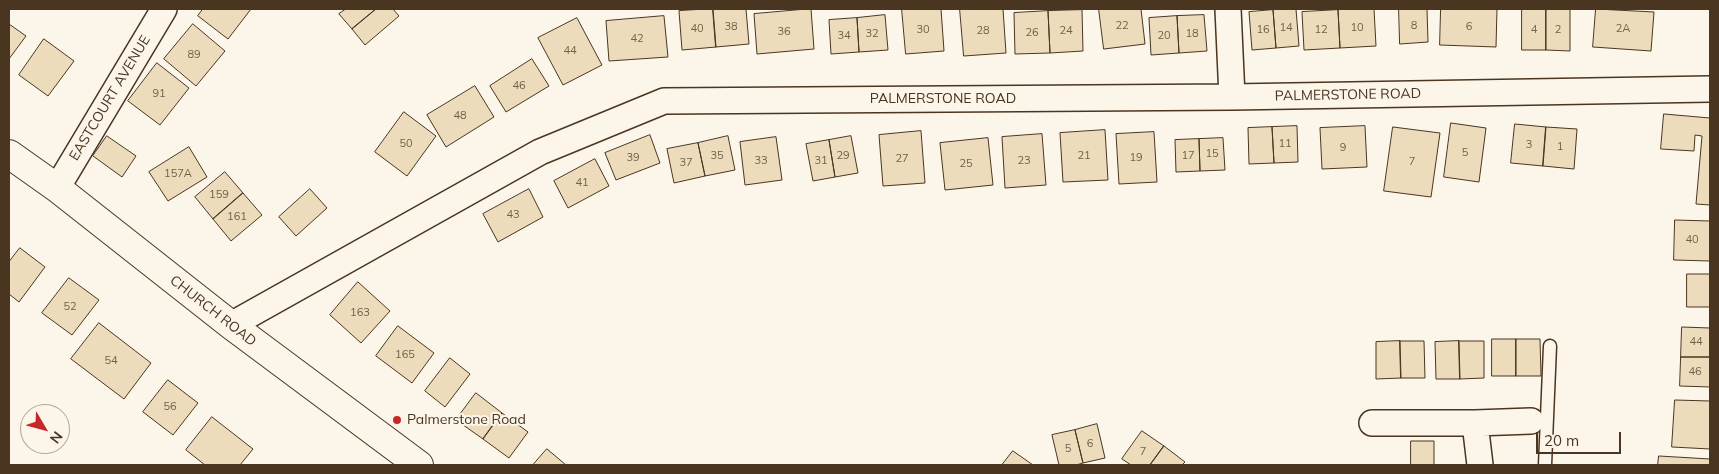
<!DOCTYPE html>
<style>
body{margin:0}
#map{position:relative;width:1719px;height:474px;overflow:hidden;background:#fbf6e9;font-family:Mulish,sans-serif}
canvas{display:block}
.frame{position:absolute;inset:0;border:10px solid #4a3520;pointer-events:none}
.north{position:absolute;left:20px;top:404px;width:50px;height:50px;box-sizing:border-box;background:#fbf6e9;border:1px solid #b4a999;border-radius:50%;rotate:127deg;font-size:14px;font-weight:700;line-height:20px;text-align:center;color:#4a3520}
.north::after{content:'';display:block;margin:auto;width:18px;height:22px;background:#c62828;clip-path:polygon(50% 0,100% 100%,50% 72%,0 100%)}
.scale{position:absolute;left:1536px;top:432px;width:85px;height:22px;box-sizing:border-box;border:2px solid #4a3520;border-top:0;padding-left:6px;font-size:15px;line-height:18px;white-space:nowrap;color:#4a3520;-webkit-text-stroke:4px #fbf6e9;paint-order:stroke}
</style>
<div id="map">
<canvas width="1719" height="474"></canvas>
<div class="frame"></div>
<div class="north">N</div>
<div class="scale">20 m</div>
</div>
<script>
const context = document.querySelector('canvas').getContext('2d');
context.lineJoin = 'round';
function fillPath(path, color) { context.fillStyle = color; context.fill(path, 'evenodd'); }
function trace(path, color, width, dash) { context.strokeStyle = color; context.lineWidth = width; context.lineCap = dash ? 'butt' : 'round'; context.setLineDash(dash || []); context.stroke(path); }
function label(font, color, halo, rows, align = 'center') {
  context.font = font + ' Mulish,sans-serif'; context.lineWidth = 4; context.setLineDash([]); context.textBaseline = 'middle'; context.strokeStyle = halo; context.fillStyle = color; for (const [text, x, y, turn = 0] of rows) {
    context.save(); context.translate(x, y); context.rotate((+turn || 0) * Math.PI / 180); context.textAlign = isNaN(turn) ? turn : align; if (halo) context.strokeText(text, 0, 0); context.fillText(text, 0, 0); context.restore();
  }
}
const building = new Path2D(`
 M203 9H251L228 39 198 16Z
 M346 9H376L352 29 339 14Z
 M376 9H393L399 16 365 45 352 29Z
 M713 9H746L749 44 716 47Z
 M713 9 716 47 682 50 679 11Z
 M811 9 814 49 757 54 754 14Z
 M902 9H941L944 51 906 54Z
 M960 9H1003L1006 53 964 56Z
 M1099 9H1141L1145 44 1104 49Z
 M1296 9 1299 46 1276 48 1273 10Z
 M1374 9 1376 46 1340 48 1338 10Z
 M1399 9H1427L1428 42 1400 44Z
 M1441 9H1497L1496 47 1440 45Z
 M1522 9H1546V50H1522Z
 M1546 9H1570V51L1546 50Z
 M1596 9 1654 12 1651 51 1593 47Z
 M1082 10 1083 51 1050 53 1048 11Z
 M1273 10 1276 48 1252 50 1249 12Z
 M1338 10 1340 48 1304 50 1302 12Z
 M1048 11 1050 53 1015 54 1014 13Z
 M885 15 888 50 859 52 857 18Z
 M1204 15 1207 51 1179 53 1177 16Z
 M664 16 668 57 609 61 606 21Z
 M1177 16 1179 53 1151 55 1149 18Z
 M577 18 602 65 563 85 538 38Z
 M857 18 859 52 831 54 829 20Z
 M9 24 26 36 9 59Z
 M193 24 225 51 196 86 164 59Z
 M44 39 74 61 48 96 19 75Z
 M532 59 549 86 506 112 490 86Z
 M157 63 189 88 160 125 128 101Z
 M475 86 494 117 446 147 427 115Z
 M404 112 436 136 407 176 375 152Z
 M1664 114 1710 118V205L1696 204 1702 136 1695 135 1694 151 1661 149Z
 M1451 123 1486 128 1479 182 1444 177Z
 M1515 124 1546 127 1543 166 1511 163Z
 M1297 126 1298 162 1274 163 1272 127Z
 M1365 126 1367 167 1322 169 1320 128Z
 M1272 127 1274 163 1249 164 1248 128Z
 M1393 127 1440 133 1431 197 1384 191Z
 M1546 127 1577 129 1574 169 1543 166Z
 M1105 130 1108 180 1063 182 1060 133Z
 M921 131 925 183 883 186 879 135Z
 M1154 132 1157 182 1119 184 1116 134Z
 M1042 134 1046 185 1005 188 1002 137Z
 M650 135 660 163 616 180 605 153Z
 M107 136 136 156 122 177 93 156Z
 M728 136 735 170 705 176 698 143Z
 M851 136 858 173 835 177 829 140Z
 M776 137 782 180 745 185 740 142Z
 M988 138 993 185 945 190 940 143Z
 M1223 138 1225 170 1200 171 1199 139Z
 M1199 139 1200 171 1176 172 1175 140Z
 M829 140 835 177 813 181 806 144Z
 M698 143 705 176 674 183 667 149Z
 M189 147 207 177 168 201 149 172Z
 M595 159 609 186 568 208 554 181Z
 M225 172 243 193 213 219 195 197Z
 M310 189 327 208 296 236 279 217Z
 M529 189 543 217 498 242 483 214Z
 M243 193 262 215 231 241 213 219Z
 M1675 220 1710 221V261L1674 260Z
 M20 248 45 267 19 302 9 294V262Z
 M1687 274H1710V307H1687Z
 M69 278 99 300 72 335 42 313Z
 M358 282 390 311 361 343 330 315Z
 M99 323 151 363 124 399 71 359Z
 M398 326 434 353 412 383 376 356Z
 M1682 327 1710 328V357H1681Z
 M1492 339H1516V376H1492Z
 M1516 339H1540L1541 376H1516Z
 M1400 341H1424L1425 378H1401Z
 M1400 341 1401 378 1376 379V342Z
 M1459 341H1484V378L1460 379Z
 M1459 341 1460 379H1436L1435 342Z
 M1681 357H1710V387L1680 386Z
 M450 358 470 374 445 407 425 391Z
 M168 380 198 403 173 435 143 412Z
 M476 393 502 413 483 439 456 420Z
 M1675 400 1710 401V449L1672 447Z
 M502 413 528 432 509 458 483 439Z
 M212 417 253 449 240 465H205L186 450Z
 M1097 424 1105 458 1083 463 1075 430Z
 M1075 430 1083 463 1076 465H1059L1052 435Z
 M1142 431 1164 446 1150 465H1131L1122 459Z
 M1411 441H1434V465H1411Z
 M1164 446 1185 462 1182 465H1150Z
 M547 449 566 465H533Z
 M1013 451 1033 465H1002Z
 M1659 456 1710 459V465H1658Z`);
const lane = new Path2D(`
 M1545 465 1550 346`);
const street = new Path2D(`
 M1228 9 1232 97
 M57 188 164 9
 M231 325 540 152 664 101 1232 97 1710 89
 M1372 423H1475L1531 421
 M1475 423 1480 465`);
const secondary = new Path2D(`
 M9 154 57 188 231 325 419 465`);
const markers = [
 [397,420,5,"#c62828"]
];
const numberNames = [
 ["22",1122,26],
 ["8",1414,26],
 ["38",731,27],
 ["6",1469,27],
 ["14",1286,28],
 ["10",1357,28],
 ["40",697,29],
 ["2A",1623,29],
 ["30",923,30],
 ["16",1263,30],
 ["12",1321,30],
 ["4",1534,30],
 ["2",1558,30],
 ["28",983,31],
 ["24",1066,31],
 ["36",784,32],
 ["26",1032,33],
 ["32",872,34],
 ["18",1192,34],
 ["34",844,36],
 ["20",1164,36],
 ["42",637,39],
 ["44",570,51],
 ["89",194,55],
 ["46",519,86],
 ["91",159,94],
 ["48",460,116],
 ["50",406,144],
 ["11",1285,144],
 ["3",1529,145],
 ["1",1560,147],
 ["9",1343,148],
 ["5",1465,153],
 ["15",1212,154],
 ["35",717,156],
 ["29",843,156],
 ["21",1084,156],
 ["17",1188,156],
 ["39",633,158],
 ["19",1136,158],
 ["27",902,159],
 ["33",761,161],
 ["31",821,161],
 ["23",1024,161],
 ["7",1412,162],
 ["37",686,163],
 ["25",966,164],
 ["157A",178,174],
 ["41",582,183],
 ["159",219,195],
 ["43",513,215],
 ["161",237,217],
 ["40",1692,240],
 ["52",70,307],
 ["163",360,313],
 ["44",1696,342],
 ["165",405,355],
 ["54",111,361],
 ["46",1695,372],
 ["56",170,407],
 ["6",1090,444],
 ["5",1068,449],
 ["7",1143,452]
];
const streetNames = [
 ["PALMERSTONE ROAD",1348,95,-1],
 ["EASTCOURT AVENUE",110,98,-59],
 ["PALMERSTONE ROAD",943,99],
 ["CHURCH ROAD",213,311,38]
];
const poiNames = [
 ["Palmerstone Road",407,420]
];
fillPath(building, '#ecdcbc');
trace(building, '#4a3520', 1);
trace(lane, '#4a3520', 15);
trace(street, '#4a3520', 28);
trace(secondary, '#4a3520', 30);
trace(lane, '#fbf6e9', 12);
trace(street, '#fbf6e9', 25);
trace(secondary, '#fbf6e9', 28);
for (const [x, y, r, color] of markers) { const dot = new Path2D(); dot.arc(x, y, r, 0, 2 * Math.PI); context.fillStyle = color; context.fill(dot); trace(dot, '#fbf6e9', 2); }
label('11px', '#725f47', null, numberNames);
label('14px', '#4a3520', '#fbf6e9', streetNames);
label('14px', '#4a3520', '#fbf6e9', poiNames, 'left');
</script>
